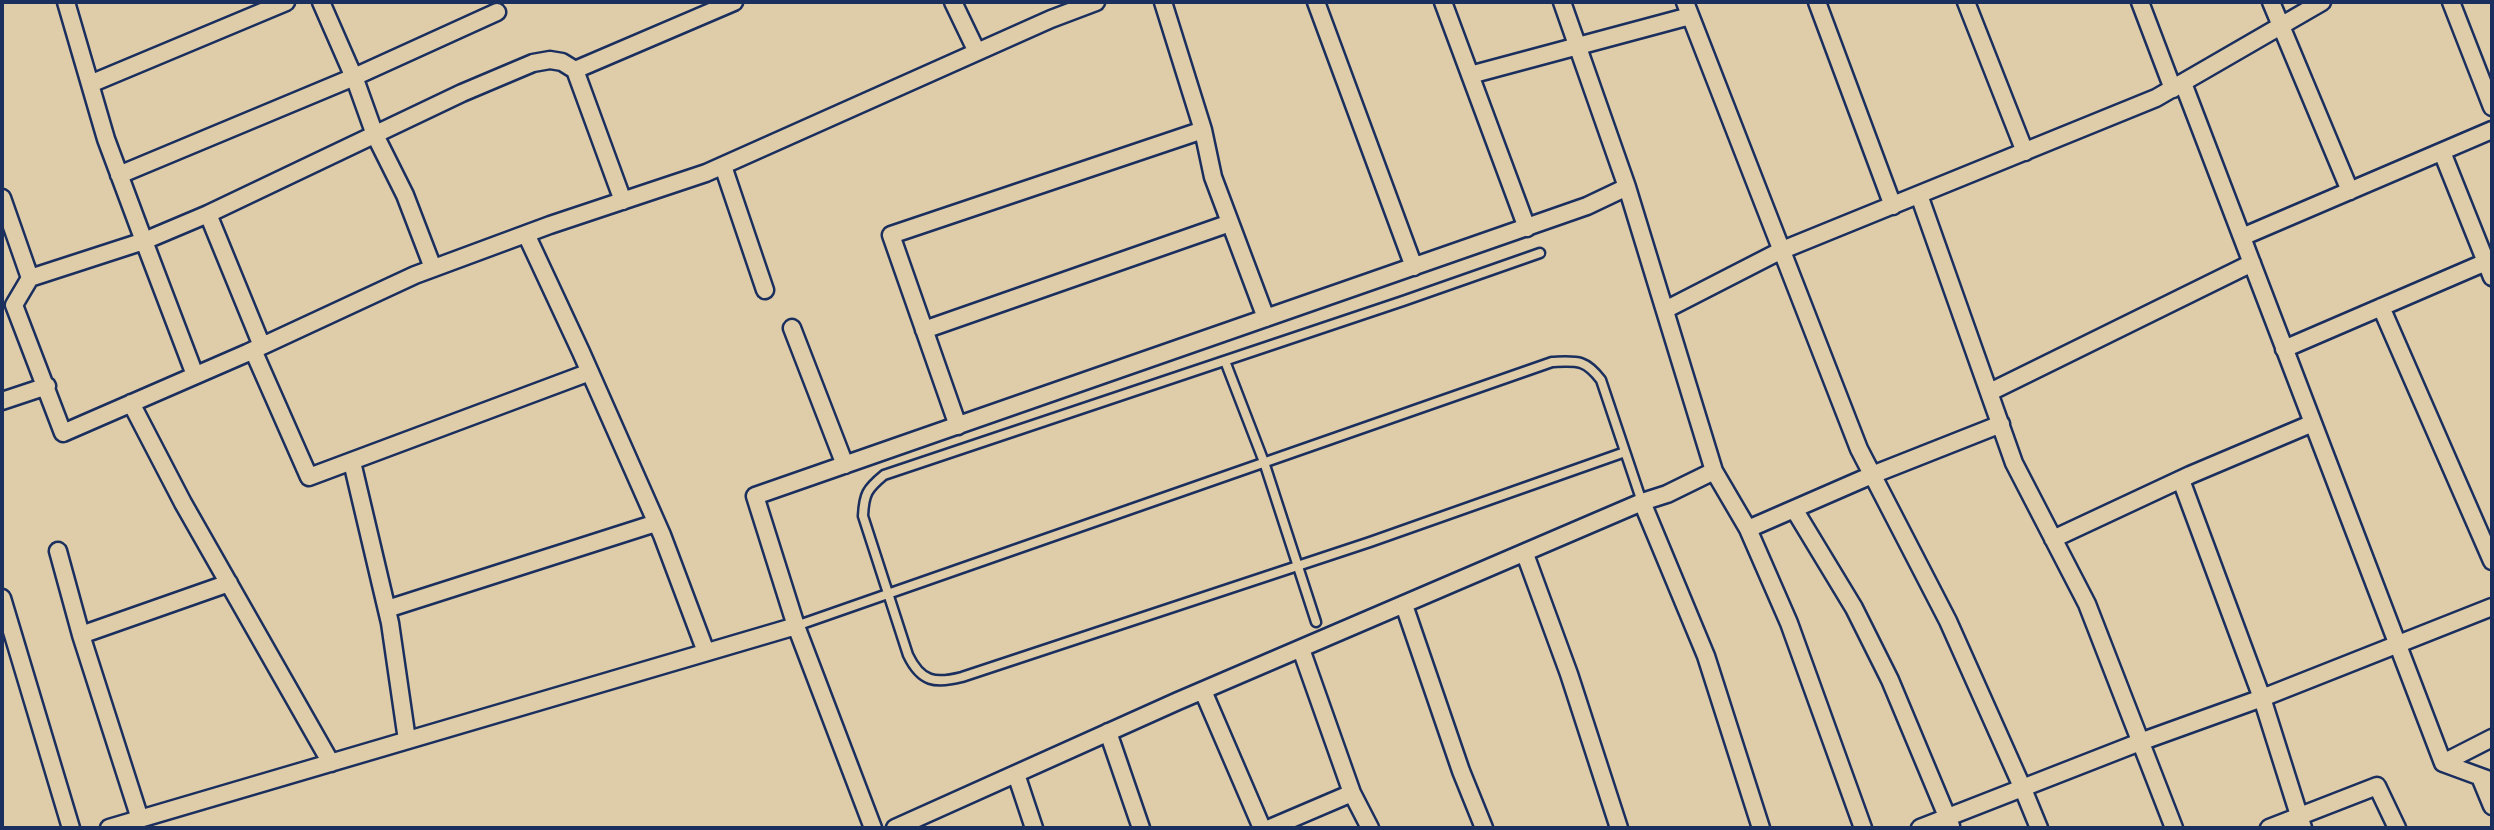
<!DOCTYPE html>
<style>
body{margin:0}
#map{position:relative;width:2494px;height:830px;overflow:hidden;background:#dfcdaa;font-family:Sriracha,sans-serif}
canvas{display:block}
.frame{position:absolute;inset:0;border:4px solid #1b2f5e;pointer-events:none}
</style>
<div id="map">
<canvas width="2494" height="830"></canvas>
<div class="frame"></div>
</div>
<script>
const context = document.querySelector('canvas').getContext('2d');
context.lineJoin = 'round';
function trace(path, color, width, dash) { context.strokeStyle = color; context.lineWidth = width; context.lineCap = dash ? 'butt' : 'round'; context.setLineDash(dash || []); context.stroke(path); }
const lane = new Path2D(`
 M1540 253 1403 301 884 475C867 489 864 494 863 516L908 655C921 682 935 684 962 677L1370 542 1625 452
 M1225 361 1264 462 1316 622
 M796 626 1552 362C1577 361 1585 359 1601 380L1642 502`);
const street = new Path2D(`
 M66 2 106 139 144 241 208 214 462 93 533 63 550 60 562 62 575 70
 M321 2 356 82 375 135 405 195 433 268
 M953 2 977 52
 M1163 2 1203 130 1213 177 1266 318
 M1316 2 1414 267
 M1443 2 1527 228
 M1562 2 1627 187
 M1685 2 1859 449 1948 621 2023 789 2039 828
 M1817 2 1893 206
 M1966 2 2025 152
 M2140 2 2173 89
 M2271 2 2350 191
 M2451 2 2492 107
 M1470 75 1690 16
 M2183 83 2443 763 2492 781
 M90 84 286 2
 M2442 152 2492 277
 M723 166 765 290
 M119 175 354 77 497 12
 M1919 195 2014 463 2087 604 2174 828
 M2 198 30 278 14 305 63 433 247 353 415 275 550 225 706 173 1051 19 1096 2
 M623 201 575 70 734 2
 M208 214 262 346
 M526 234 581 352 662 535 706 652
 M2242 237 2492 130
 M30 278 144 241 195 375
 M2381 307 2492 561
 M1665 310 1780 251 2156 98 2322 2
 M792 328 845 465
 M924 330 1230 223
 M2284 349 2486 262
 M253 350 309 477 590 372
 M1990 392 2252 263
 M2 401 47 386
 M131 403 183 503 331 763
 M958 426 891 235 1203 130
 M352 462 390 623 407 740
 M1714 471 1748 529 1789 623 1863 828
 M2181 480 2262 698 2303 828
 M1642 502 1706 656 1761 828
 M1794 509 1854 608 1890 680 1951 826
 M1748 529 1872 475 2001 424
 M2053 539 2190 475 2313 423
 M58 551 81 635 140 819
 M1525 554 1569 674 1619 828
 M2 598 71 828
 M1404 605 1461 771 1484 828
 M387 609 656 523
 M796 626 755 496 1587 206 1627 187 1714 471 1667 494 1642 502 1178 701 895 828
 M81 635 229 583
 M1301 649 1352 793 1370 828
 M1203 691 1262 828
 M1108 732 1141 828
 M2443 763 2492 738
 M1016 774 1034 828
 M2480 777 2492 806
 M109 828 796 626 873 828
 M1270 828 1352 793
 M1920 828 2140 742 2262 698 2492 607
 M2269 828 2377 786 2397 828`);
trace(lane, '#1b2f5e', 13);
trace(street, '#1b2f5e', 21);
trace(lane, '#dfcdaa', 8);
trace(street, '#dfcdaa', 16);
</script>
